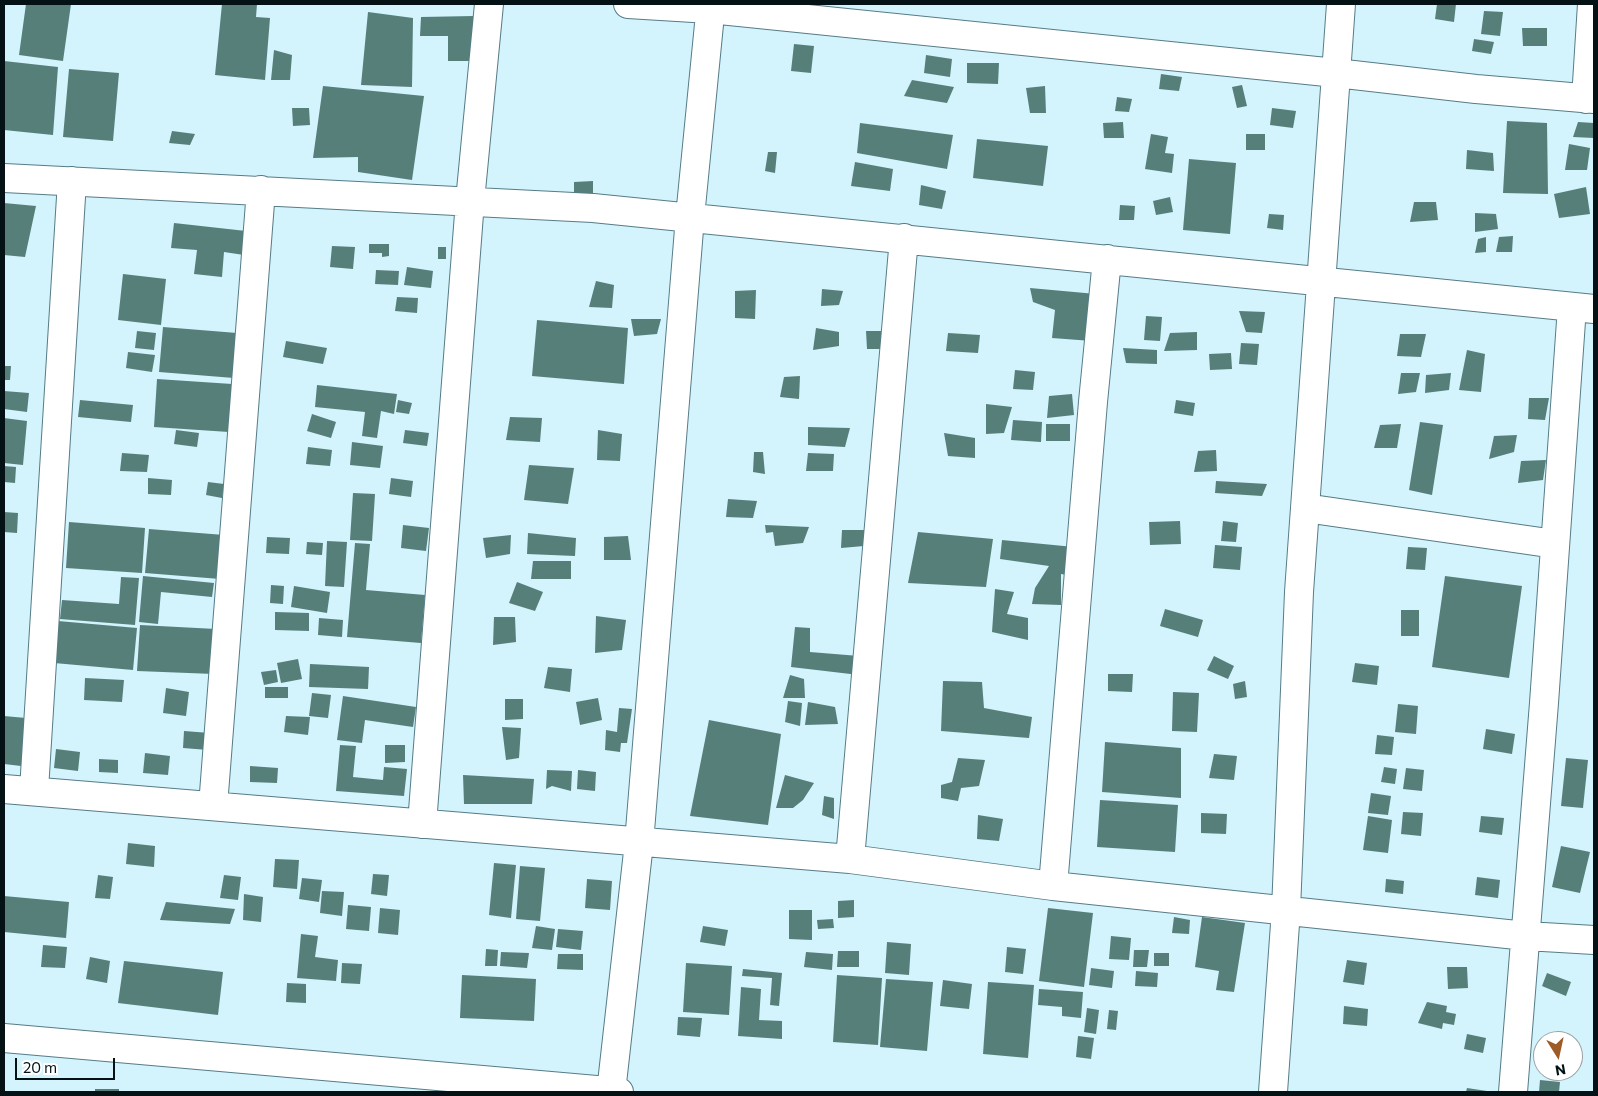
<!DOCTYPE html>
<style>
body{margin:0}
#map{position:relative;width:1598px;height:1096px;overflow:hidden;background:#d3f3fd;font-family:Commissioner,sans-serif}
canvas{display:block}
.frame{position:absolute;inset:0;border:5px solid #041216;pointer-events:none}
.north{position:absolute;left:1533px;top:1031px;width:50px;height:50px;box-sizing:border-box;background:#fff;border:1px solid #9ba0a2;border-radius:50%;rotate:170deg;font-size:14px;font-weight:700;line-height:20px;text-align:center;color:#041216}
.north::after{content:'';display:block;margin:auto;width:18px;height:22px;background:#9c5b27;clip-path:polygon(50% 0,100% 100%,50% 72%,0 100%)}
.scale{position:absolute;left:15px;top:1058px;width:100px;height:22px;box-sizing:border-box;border:2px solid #041216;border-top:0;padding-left:6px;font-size:15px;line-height:18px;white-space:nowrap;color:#041216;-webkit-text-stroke:4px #fff;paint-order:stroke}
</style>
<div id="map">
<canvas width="1598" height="1096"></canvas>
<div class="frame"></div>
<div class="north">N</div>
<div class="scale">20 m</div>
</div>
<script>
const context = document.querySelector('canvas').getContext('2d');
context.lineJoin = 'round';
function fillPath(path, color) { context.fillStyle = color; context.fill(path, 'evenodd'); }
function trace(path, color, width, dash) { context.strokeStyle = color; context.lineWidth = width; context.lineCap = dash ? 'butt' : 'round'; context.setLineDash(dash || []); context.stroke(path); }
const building = new Path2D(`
 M26 4H71L63 61 19 55Z
 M222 4H257L256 17 270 18 265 80 215 75Z
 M1437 4H1456L1454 22 1435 19Z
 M1484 11 1503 12 1500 36 1481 34Z
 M368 12 413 18 412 87 361 85Z
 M474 16V61H448V36H420L421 17Z
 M1522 28H1547V46H1523Z
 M1474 39 1494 42 1491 54 1472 51Z
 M794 44 814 46 811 73 791 71Z
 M274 50 292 55 290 80H271Z
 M926 55 952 59 950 77 924 73Z
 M4 61 58 67 53 135 4 130Z
 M967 63H999L998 84 967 83Z
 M69 69 119 73 113 141 63 137Z
 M1161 74 1182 77 1179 91 1159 89Z
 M912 80 954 87 947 103 904 96Z
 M1242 85 1247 106 1237 108 1232 87Z
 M323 86 424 96 412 180 358 172V157L313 158Z
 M1045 86 1046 113H1030L1026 88Z
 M1117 97 1132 99 1129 112 1115 111Z
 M292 108H309L310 125 293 126Z
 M1272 108 1296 111 1293 128 1270 125Z
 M1507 121 1547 123 1548 194 1503 193Z
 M1123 122 1124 138H1104L1103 123Z
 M1578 122 1594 123V138L1573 137Z
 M860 123 953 135 947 169 857 153Z
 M172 131 195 134 190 145 169 143Z
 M1151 134 1168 137 1165 153 1174 154 1172 173 1145 169Z
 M1246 134H1265V150H1246Z
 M977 139 1048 146 1043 186 973 178Z
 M1569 144 1590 148 1587 170H1565Z
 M1467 150 1493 153 1494 171 1466 169Z
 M768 152H777L775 173 765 171Z
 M1189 159 1236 163 1230 234 1183 230Z
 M855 162 893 169 890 191 851 186Z
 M593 181V196L574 195V182Z
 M921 185 946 191 942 209 919 205Z
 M1586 187 1590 214 1559 218 1554 194Z
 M1170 197 1173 212 1156 215 1153 201Z
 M1414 202H1436L1438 220 1410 222Z
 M4 203 36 206 25 257 4 255Z
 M1120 205 1135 206 1134 220H1119Z
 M1475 213 1496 214 1498 229 1475 232Z
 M1269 214 1284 215 1283 230 1267 228Z
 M174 223 246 231 244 255 224 252 222 277 194 274 197 250 171 248Z
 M1513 236 1512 252H1496L1499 237Z
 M1486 237V252L1475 253 1478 239Z
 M369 244H389V256L382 257V253H369Z
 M332 246 355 247 353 269 330 267Z
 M438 247H446V259H438Z
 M407 267 433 271 431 288 404 285Z
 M376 270 399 271 398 285 375 284Z
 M123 274 166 279 161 325 118 320Z
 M596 281 614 285 612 308 589 307Z
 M1030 288 1096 294 1092 341 1052 338 1055 310 1033 302Z
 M822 289 843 291 839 305 821 306Z
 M756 290 755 319 735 318V291Z
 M397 297 418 298 417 313 395 311Z
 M1239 311 1265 312 1262 333 1246 332Z
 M1146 316 1162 317 1160 341 1144 340Z
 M631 319H661L657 334 634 336Z
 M537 320 628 328 624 384 532 376Z
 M163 327 237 333 234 378 159 372Z
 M816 328 839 332V346L813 350Z
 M137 331 156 333 154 350 135 348Z
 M866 331H886V349H867Z
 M1197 332V350L1164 351 1170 333Z
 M948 333 980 335 978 353 946 351Z
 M1400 334H1426L1421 357 1397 356Z
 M286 341 327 348 323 364 283 357Z
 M1241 343 1259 344 1257 365 1239 364Z
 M1123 348 1157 350V364L1126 363Z
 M1467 350 1485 354 1481 392 1459 390Z
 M128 352 155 355 152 372 126 368Z
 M1231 353 1232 369 1210 370 1209 354Z
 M4 366H11L10 380H4Z
 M1015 370 1035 372 1033 390 1013 389Z
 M1401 373H1420L1416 392 1398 394Z
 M1451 373 1449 390 1425 393 1426 375Z
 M800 376 799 399 780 397 784 377Z
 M157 379 232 384 229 432 154 427Z
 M317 385 397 394 394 414 381 411 377 438 362 436 365 412 315 407Z
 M4 391 29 393 27 412 4 409Z
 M1072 394 1074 415 1047 418 1049 396Z
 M1529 398H1549L1545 420 1528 419Z
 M80 400 133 405 131 422 78 417Z
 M398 400 412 403 409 414 396 412Z
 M1176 400 1195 403 1193 416 1174 413Z
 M986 404 1012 407 1004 433 986 434Z
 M312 414 336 422 331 438 307 431Z
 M510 417 542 418 540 442 506 440Z
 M4 418 27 421 23 465 4 463Z
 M1013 420 1042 422 1041 442 1011 440Z
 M1420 422 1443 425 1432 495 1409 490Z
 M1046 424H1070V441H1046Z
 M1401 424 1397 448H1374L1380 425Z
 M808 427 850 428 845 447 808 445Z
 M176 430 199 433 197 447 174 444Z
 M405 430 429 433 427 446 403 443Z
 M598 430 622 434 620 461 597 460Z
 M944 433 975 438V458L948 456Z
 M1517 435 1514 452 1489 459 1494 436Z
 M352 442 383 446 380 468 350 465Z
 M308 447 332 450 330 466 306 464Z
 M1216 450 1217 471 1194 472 1198 451Z
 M754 452H763L765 474 753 472Z
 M122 453 149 455 147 472 120 471Z
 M808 453 834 454 833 471H806Z
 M1546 460 1543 480 1518 483 1521 461Z
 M529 465 574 468 568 504 524 500Z
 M4 466 16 467 15 483 4 482Z
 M148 478 172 480 171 495 148 494Z
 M391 478 413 481 411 497 389 494Z
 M1216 481 1267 484 1262 496 1215 493Z
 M208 482 224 484 222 498 206 495Z
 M353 493 375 494 372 541 350 540Z
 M728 499 757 501 753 518 726 517Z
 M4 512 18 513 17 533 4 532Z
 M1180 521 1181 544 1150 545 1149 522Z
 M1223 521 1238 523 1236 542 1221 541Z
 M69 522 145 528 142 573 66 568Z
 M403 525 429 528 426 551 401 548Z
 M765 525 809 527 803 543 775 546 773 532 766 533Z
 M149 529 224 535 220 579 145 573Z
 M842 530H866L864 546 841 548Z
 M918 532 993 539 986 587 908 583Z
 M528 533 576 538 575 556 527 554Z
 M511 535 510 554 486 558 483 538Z
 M628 536 631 560H604V537Z
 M267 537 290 538 289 554 266 553Z
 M1002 540 1074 547 1072 576 1061 574V605L1032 604 1035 588 1049 566 1000 559Z
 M327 541 347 542 344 587 325 586Z
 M307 542 323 543 322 555 306 554Z
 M355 543 370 544 366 590 425 595 421 643 347 637Z
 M1215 545 1242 547 1240 570 1213 568Z
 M1408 547 1427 548 1425 570 1406 569Z
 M533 561H571V579H531Z
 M143 576 214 583 212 597 161 592 158 624 139 622Z
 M1445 576 1522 586 1509 678 1432 667Z
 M121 577 139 578 135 625 60 619 62 600 119 604Z
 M517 582 543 592 535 611 509 603Z
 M271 585 284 586 283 604 270 603Z
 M294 586 330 592 327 613 291 607Z
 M995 589 1014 592 1007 614 1028 618V640L992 632Z
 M1165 609 1203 620 1198 637 1160 626Z
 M1401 610H1419V636H1401Z
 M275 612 309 613V631L275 630Z
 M596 616 626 620 622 650 595 653Z
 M494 617H515L516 642 493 645Z
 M319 618 343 620 342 637 318 635Z
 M58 621 137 628 133 670 54 663Z
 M140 625 216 629 214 674 137 671Z
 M795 627 810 628V652L859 656V675L791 667Z
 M1214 656 1234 666 1228 679 1207 670Z
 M298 659 302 679 281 683 277 663Z
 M1355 663 1379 666 1377 685 1352 682Z
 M310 664 369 667 368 689 309 687Z
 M548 667 572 669 570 692 544 688Z
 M276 670 278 682 264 685 261 672Z
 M1108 674H1133L1132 692 1108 691Z
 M790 675 804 679 805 698H783Z
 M85 678 124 680 122 702 84 700Z
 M943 681 982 682 984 708 1032 717 1029 738 941 731Z
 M1245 681 1247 697 1235 699 1233 684Z
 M265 687H288V698H265Z
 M166 688 189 692 186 716 163 713Z
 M1173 692 1199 693 1197 732 1172 731Z
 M312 693 331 695 328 718 309 716Z
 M343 696 416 707 413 727 365 720 362 743 337 740Z
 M598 698 602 720 580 725 576 702Z
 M505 699H523V719L505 720Z
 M788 701 802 703 800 726 785 722Z
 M808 702 835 707 838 724 805 725Z
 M1398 704 1418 706 1416 734 1395 732Z
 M619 708 632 709 627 743H621L620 752 605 750 606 730 617 732Z
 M4 716 26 718 21 766 4 764Z
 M286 716 310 717 308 735 284 732Z
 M709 720 781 734 768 825 690 816Z
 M502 727 521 728 519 758 506 760Z
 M1486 729 1515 734 1512 754 1483 749Z
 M184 731 210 733 208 750 183 748Z
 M1377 735 1394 737 1392 755 1375 754Z
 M1105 742 1181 748V798L1102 792Z
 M340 745 356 746 353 777 383 780 384 767 407 769 404 796 336 791Z
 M385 745H405V762L385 763Z
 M56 749 80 752 78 771 54 768Z
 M145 753 170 756 168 775 143 773Z
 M1214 754 1237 756 1234 780 1209 778Z
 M958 758 985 760 979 786 961 788 958 801 941 798V785L952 782Z
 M1566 758 1588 760 1583 808 1561 806Z
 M99 759 118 760V773L99 772Z
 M250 766 278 768 277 783 250 782Z
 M1384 767 1397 769 1395 784 1381 782Z
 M1406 768 1424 770 1422 791 1403 789Z
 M547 770 572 771 571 791 552 786 546 789Z
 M578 770 596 772 595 791 577 789Z
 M463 775 534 779 532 804H464Z
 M785 775 814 783 803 800 793 808H776Z
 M1371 793 1391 796 1388 815 1368 813Z
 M824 796 834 798V819L822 815Z
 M1100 800 1178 805 1175 852 1097 847Z
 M1403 812 1423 813 1421 836 1401 834Z
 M1201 813 1227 814 1226 834 1201 833Z
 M978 815 1003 819 999 841 977 839Z
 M1368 816 1392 820 1388 853 1363 850Z
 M1481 816 1504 818 1502 835 1479 832Z
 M128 843 155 846 154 867 126 864Z
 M1561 846 1590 852 1580 893 1552 887Z
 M275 859 299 860 297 889 273 887Z
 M494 863 516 865 511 918 489 915Z
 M520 866 545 868 540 921 516 919Z
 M373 874 389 875 387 896 371 894Z
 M98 875 113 877 110 899 95 898Z
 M224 875 241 877 238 900 220 898Z
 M1477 877 1500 880 1498 898 1475 895Z
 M302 878 322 880 319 902 299 899Z
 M587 879 612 881 610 910 585 908Z
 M1386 879 1404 881 1403 894 1385 892Z
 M322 891 344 892 342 916 320 913Z
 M244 894 263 897 261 922 243 920Z
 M4 896 69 902 66 938 4 932Z
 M854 900V917L838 918V901Z
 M166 902 235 909 230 924 160 920Z
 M348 905 371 907 369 931 346 929Z
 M380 908 400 910 398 935 378 933Z
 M1048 908 1093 913 1084 987 1039 981Z
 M789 910H812V940L789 939Z
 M1174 917 1190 920 1189 934 1172 933Z
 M1202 917 1245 923 1234 992 1216 990 1219 971 1195 967Z
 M833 919 834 928 818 929 817 920Z
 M536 926 555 929 552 950 532 948Z
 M703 926 728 930 725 946 700 942Z
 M558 929 583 931 581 950 556 947Z
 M301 934 318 936 315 957 338 960 336 981 297 978Z
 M1111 936 1131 938 1129 960 1109 959Z
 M887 942 911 944 909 975 885 973Z
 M43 945 67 947 65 968 41 967Z
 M1007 947 1026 949 1023 974 1005 972Z
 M486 949 498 950 497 966H485Z
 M1134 950H1149L1147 967H1133Z
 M838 951H859V967H837Z
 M501 952 529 953 527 968 500 966Z
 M806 952 833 954 832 970 804 967Z
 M1154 953H1169V966H1154Z
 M558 954H583V970L557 969Z
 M90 957 110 961 107 983 86 979Z
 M1347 960 1367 963 1364 985 1343 982Z
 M124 961 223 972 218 1015 118 1003Z
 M342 963 362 964 360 984 341 983Z
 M686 963 732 966 729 1015 683 1012Z
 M1447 967H1467L1468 988 1448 989Z
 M1091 968 1114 971 1112 988 1089 985Z
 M743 969 782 973 779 1006 770 1005 772 978 742 976Z
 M1136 971 1158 973 1157 987 1135 986Z
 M1547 973 1571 982 1566 996 1542 986Z
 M462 975 536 979 534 1021 460 1018Z
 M837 975 882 978 878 1045 833 1042Z
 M886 979 933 982 927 1051 880 1047Z
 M943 980 972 984 969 1009 940 1006Z
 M988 982 1034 985 1028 1058 983 1054Z
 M287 983 306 984V1003L286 1002Z
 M741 987 761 989 759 1020 782 1021V1039L738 1036Z
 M1039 989 1083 992 1081 1018 1062 1016V1007L1038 1005Z
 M1427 1002 1447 1006 1446 1012 1456 1014 1454 1025 1443 1023 1442 1029 1418 1023Z
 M1344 1006 1368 1009 1367 1026 1343 1024Z
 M1087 1008 1099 1010 1096 1034 1084 1032Z
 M1109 1010 1118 1011 1116 1030 1107 1029Z
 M678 1017 702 1018 700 1037 677 1035Z
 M1467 1034 1486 1038 1483 1053 1464 1049Z
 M1078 1036 1094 1038 1091 1059 1076 1057Z
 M1540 1080 1560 1082 1559 1092H1539Z
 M1467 1088 1487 1091V1092H1466Z
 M95 1089H119V1092H95Z`);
const street = new Path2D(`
 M628 4 710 9 1336 73 1476 89 1594 99
 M1586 99 1592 4
 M4 178 593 208 1594 309
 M1305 508 1555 544
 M4 789 850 859 1053 886 1526 936 1594 940
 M34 790 72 181
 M213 806 261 190
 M422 824 470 201 489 4
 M850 859 904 238
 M1053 886 1093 402 1107 259
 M4 1038 619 1092
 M611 1092 639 843 690 217 711 4
 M1273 1092 1286 910 1299 592 1341 4
 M1513 1092 1544 703 1572 307`);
fillPath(building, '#577f79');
trace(street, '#567c87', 30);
trace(street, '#fff', 28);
</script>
